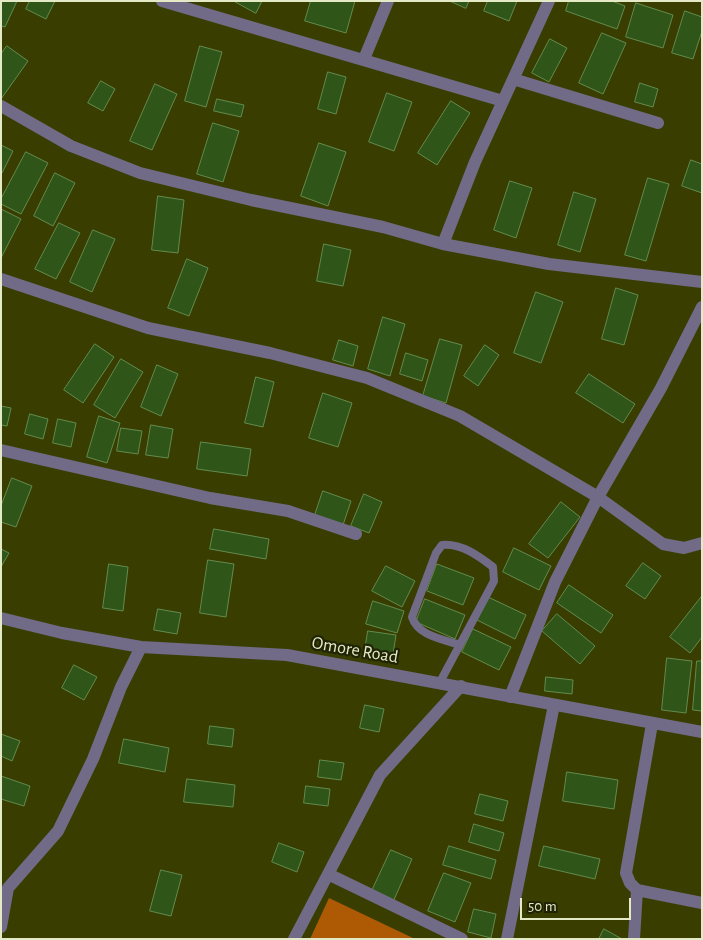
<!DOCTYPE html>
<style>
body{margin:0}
#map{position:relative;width:703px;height:940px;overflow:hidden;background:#393e00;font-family:"Alegreya Sans",sans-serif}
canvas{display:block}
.frame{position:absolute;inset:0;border:2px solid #e3eac5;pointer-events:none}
.scale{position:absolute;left:520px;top:898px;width:111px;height:22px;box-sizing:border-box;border:2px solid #e3eac5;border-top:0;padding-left:6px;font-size:15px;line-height:18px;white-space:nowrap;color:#e3eac5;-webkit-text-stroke:4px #202405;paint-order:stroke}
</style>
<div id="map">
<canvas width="703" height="940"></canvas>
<div class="frame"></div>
<div class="scale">50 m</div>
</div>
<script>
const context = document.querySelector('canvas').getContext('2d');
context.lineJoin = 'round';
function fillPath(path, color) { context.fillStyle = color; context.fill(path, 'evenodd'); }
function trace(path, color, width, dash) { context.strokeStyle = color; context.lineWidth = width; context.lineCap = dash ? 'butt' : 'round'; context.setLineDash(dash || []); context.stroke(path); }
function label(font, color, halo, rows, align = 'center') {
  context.font = font + ' "Alegreya Sans",sans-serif'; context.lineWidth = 4.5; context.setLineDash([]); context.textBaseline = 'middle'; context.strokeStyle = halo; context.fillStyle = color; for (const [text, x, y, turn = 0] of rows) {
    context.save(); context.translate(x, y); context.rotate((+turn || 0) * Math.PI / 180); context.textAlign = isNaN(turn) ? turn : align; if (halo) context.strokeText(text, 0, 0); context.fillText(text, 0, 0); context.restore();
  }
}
const forest = new Path2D(`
 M329 898 415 939H310Z`);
const building = new Path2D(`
 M1 1H17L5 27 1 26Z
 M30 1H55L46 19 26 9Z
 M234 1H262L256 13Z
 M311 1H355L346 33 305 21Z
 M450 1H469L466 8Z
 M488 1H517L509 21 484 11Z
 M569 1H612L625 6 617 29 566 11Z
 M636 3 673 15 663 48 626 37Z
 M685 11 702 17V31L693 59 672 53Z
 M602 33 626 43 603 94 579 83Z
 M550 39 567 48 549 82 532 73Z
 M7 46 28 61 1 99V54Z
 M200 46 222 52 206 107 185 101Z
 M328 72 346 77 336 114 318 109Z
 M101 81 115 89 103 111 88 103Z
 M640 83 658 89 653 107 635 102Z
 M155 84 177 94 152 150 130 141Z
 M387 93 412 102 394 151 369 142Z
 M217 99 244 105 241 117 214 111Z
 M451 101 470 113 437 165 418 153Z
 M213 123 239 131 223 182 197 174Z
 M319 143 346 152 328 206 301 196Z
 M1 145 13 151 2 173 1 172Z
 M26 152 48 163 21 214 1 204V199Z
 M691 160 702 164V193L682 186Z
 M55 173 75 183 53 226 34 216Z
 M648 178 669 184 646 261 625 255Z
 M510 181 532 188 516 238 494 230Z
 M574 192 596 199 580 252 558 245Z
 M158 196 184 200 178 253 152 250Z
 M1 209 21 219 1 258Z
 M59 223 80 233 56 279 35 269Z
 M93 230 115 239 92 292 70 282Z
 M324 244 351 250 343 286 317 281Z
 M187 259 208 268 189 316 168 308Z
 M616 288 638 295 624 345 602 339Z
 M536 292 563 302 541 363 514 353Z
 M383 317 405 324 390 376 368 369Z
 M440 339 462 345 446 403 423 396Z
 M339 340 358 346 353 366 333 360Z
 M95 344 114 357 83 403 64 390Z
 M485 345 499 355 478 386 464 376Z
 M406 353 428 360 422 381 400 374Z
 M121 359 143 372 115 418 94 405Z
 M157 365 178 374 161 416 141 407Z
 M589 374 635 404 623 423 576 393Z
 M256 377 274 382 263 427 245 423Z
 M323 393 352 403 338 447 309 438Z
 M1 406 11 408 7 426 1 425Z
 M30 414 48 419 43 439 25 434Z
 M99 416 120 423 107 463 87 457Z
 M58 419 76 423 71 447 53 443Z
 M151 425 173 429 168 458 146 455Z
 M121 428 142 431 138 454 117 451Z
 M201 442 251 449 247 476 197 469Z
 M12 478 32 486 16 527 1 522V506Z
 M323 491 351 501 343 525 315 515Z
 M364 494 382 502 369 533 351 526Z
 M561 502 580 517 548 558 529 544Z
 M214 529 269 539 266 559 210 549Z
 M514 548 551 566 539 590 503 572Z
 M1 549 9 553 1 567Z
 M208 560 234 564 226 617 200 613Z
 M643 563 661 576 645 599 626 586Z
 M109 564 128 567 123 611 103 608Z
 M437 564 474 578 463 605 427 591Z
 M386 566 415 581 402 607 372 591Z
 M569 585 613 615 601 633 557 603Z
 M702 596V637L690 653 670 637Z
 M488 597 526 615 515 639 477 620Z
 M425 599 465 615 455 639 416 622Z
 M373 601 404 611 397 633 366 624Z
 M158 609 181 613 177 634 154 630Z
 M557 614 595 646 580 664 542 631Z
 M473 629 511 647 499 670 462 652Z
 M368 631 396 635 392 661 364 657Z
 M667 658 692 661 686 713 662 710Z
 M697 661H702V711L693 710Z
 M74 665 97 677 84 700 62 688Z
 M546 677 573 680 572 694 545 691Z
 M365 705 384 709 379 732 360 728Z
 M210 726 234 729 232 747 208 744Z
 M1 734 20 741 12 761 1 756Z
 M124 739 169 748 165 772 119 763Z
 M320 760 344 763 341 780 318 777Z
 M567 772 618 780 614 809 563 801Z
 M1 776 30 786 24 806 1 799Z
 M187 779 235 785 233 807 184 802Z
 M306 786 330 789 328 806 304 803Z
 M480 794 508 801 503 821 475 814Z
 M474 824 504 833 499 851 469 842Z
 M279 843 304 852 297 872 272 862Z
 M449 846 496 860 491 879 443 865Z
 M544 846 600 859 595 879 539 866Z
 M391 850 412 859 393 902 371 893Z
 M161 870 182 875 171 916 150 911Z
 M444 873 471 883 455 922 428 911Z
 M474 909 496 914 491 938 468 932Z
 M604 929 622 939H599Z`);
const lane = new Path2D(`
 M440 682 494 581 493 567C479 556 461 543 442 545L436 553 412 617C418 636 442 639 460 645`);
const street = new Path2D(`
 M162 1 503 101
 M364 59 388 1
 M513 79 658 123
 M1 106 71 146 140 173 251 200 383 227 443 244 549 264 702 282
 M443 244 475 162 549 1
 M1 279 148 328 270 353 367 378 460 416 598 497 663 544 684 548 702 543
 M1 450 210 498 288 511 356 534
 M1 618 62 633 141 647 287 655 702 732
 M510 697 555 582 598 497 661 388 702 307
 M652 724 626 873 630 883 637 890 702 903
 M328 874 462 939
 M1 927 8 888 58 831 93 759 121 687 141 647
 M294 939 380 775 461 686
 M507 939 554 705
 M634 939 637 890`);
const streetNames = [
 ["Omore Road",355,650,10]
];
fillPath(forest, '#ae5a05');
fillPath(building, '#305519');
trace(building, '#638b4e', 1);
trace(lane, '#716b87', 8);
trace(street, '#716b87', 12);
label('18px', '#e3eac5', '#202405', streetNames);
</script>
